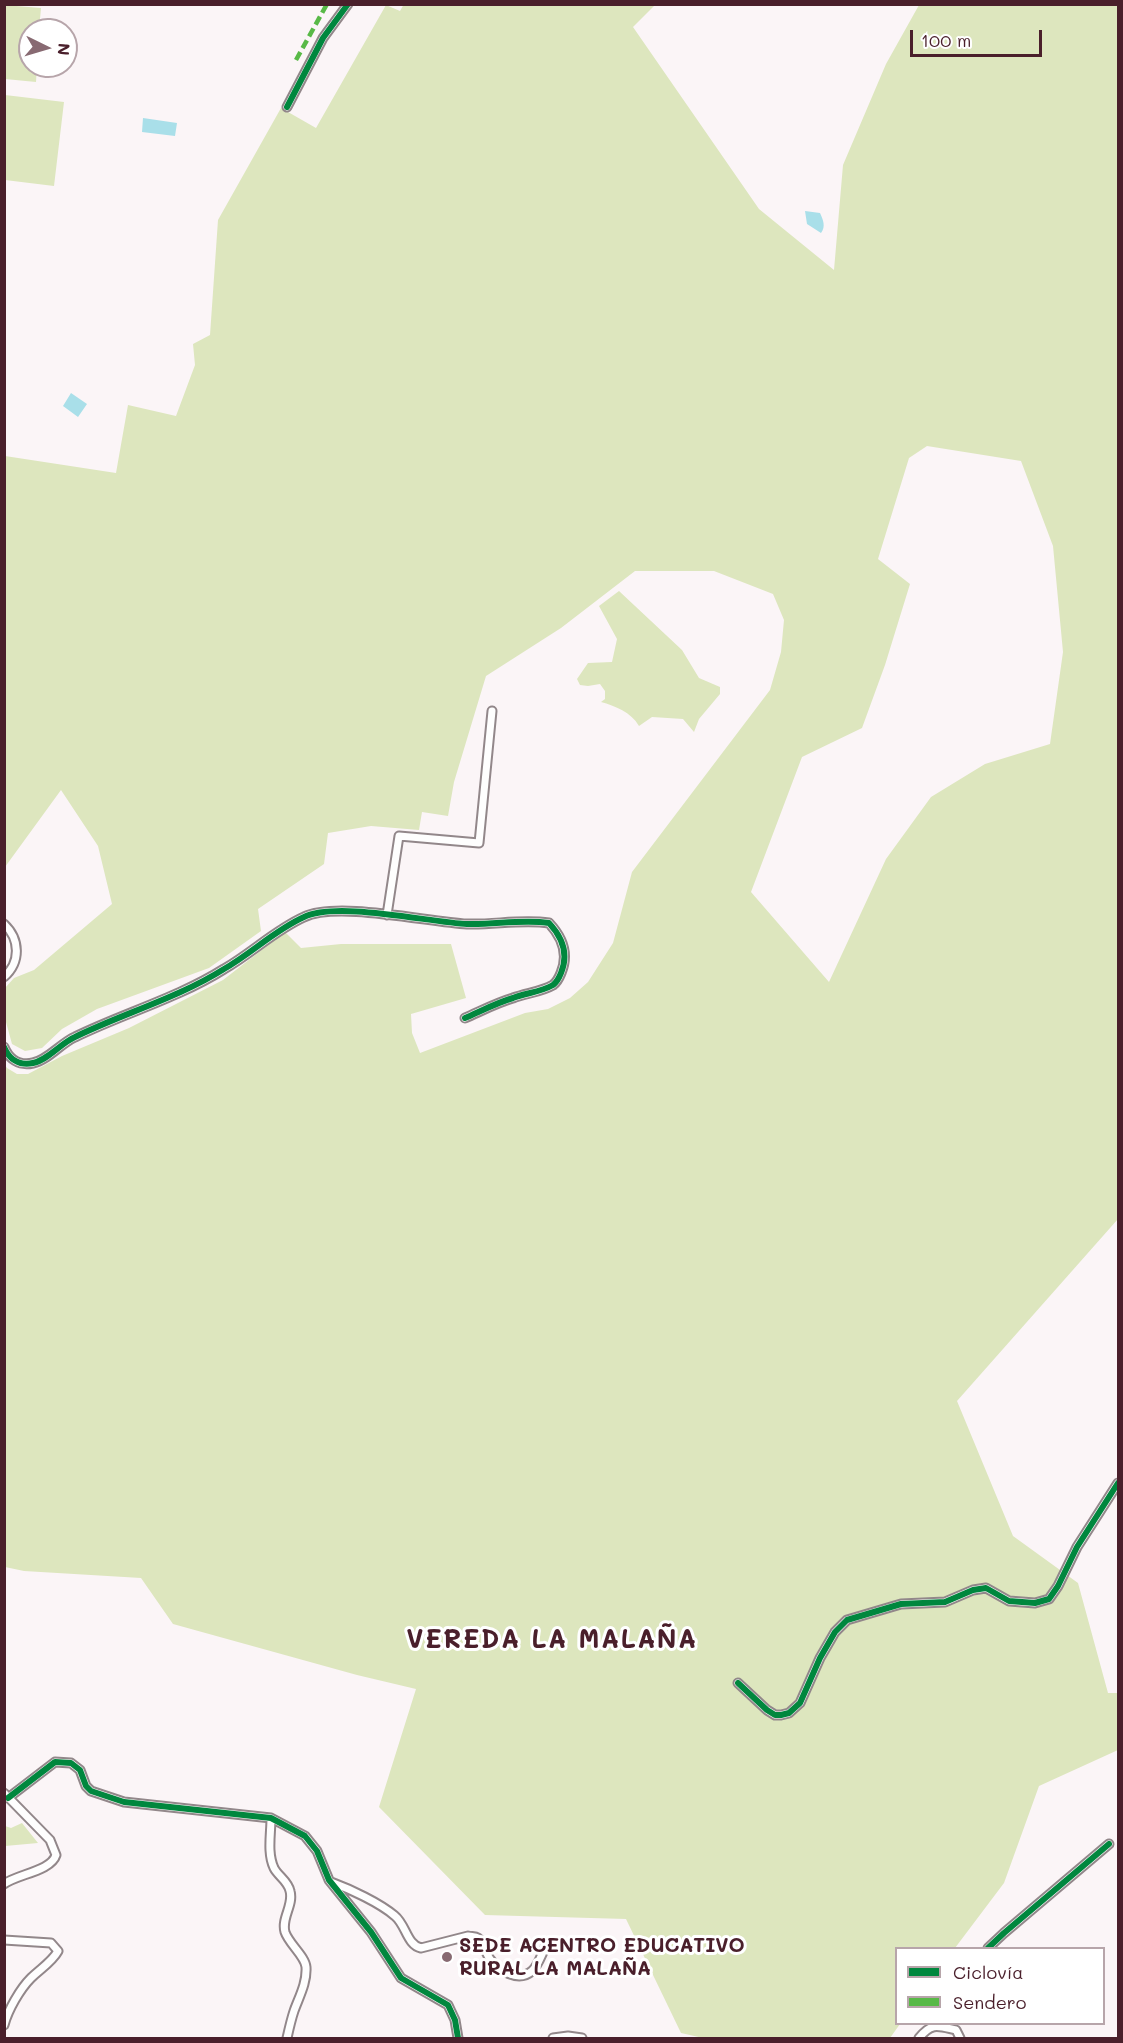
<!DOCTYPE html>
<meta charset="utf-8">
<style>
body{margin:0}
#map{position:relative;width:1123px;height:2043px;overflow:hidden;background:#fbf5f7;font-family:Mali,sans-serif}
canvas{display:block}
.frame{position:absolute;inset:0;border:6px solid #4a1f2b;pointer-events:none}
.legend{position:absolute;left:895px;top:1947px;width:210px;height:78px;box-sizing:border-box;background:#fff;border:2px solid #b7a5aa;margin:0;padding:8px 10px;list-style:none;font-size:18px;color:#4a1f2b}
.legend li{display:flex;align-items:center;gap:12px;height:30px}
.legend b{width:30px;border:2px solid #b7a5aa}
.north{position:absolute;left:18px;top:18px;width:60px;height:60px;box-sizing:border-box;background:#fff;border:2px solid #b7a5aa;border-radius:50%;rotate:95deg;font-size:16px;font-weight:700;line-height:24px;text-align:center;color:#4a1f2b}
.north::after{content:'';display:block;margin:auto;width:21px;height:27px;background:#886a72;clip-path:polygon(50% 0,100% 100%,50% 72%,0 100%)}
.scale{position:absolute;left:910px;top:30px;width:132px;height:27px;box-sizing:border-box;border:3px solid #4a1f2b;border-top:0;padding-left:8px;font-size:18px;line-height:21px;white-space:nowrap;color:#4a1f2b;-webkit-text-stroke:4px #fff;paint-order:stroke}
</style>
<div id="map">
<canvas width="1123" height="2043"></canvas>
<div class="frame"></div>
<ul class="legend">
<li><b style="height:8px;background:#00873e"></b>Ciclovía</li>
<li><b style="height:8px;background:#58b947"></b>Sendero</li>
</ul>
<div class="north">N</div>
<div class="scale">100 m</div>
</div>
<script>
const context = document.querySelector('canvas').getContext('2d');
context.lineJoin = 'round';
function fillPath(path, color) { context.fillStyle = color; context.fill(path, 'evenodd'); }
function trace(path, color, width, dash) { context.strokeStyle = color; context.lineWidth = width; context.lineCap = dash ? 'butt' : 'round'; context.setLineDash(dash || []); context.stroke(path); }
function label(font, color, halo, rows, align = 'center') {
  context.font = font + ' Mali,sans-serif'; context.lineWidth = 6; context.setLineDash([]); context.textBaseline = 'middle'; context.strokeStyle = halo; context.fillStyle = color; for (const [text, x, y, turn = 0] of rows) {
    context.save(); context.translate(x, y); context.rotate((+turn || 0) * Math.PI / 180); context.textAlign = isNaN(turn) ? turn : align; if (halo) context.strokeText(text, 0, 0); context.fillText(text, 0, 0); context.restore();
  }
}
const green = new Path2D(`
 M404 4 655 5 633 27 759 209 834 270 843 165 886 64 919 5H1118V1219L957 1401 1013 1536 1078 1583 1108 1693H1118V1750L1039 1786 1004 1883 955 1948H896V2024H900L890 2038H703L681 2033 626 1919 485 1915 379 1807 416 1689 357 1675 173 1624 141 1578 24 1571 5 1567V1065L7 1068 17 1074H28L62 1056 129 1028 223 980 285 932 301 948 341 944H451L466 998 411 1014 412 1033 420 1053 525 1013 548 1009 570 998 588 982 613 943 632 872 770 690 781 652 784 620 773 594 714 571H635L561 628 486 676 454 782 448 816 422 812 419 830 371 826 328 833 324 864 258 909 261 931 209 968 97 1009 62 1029 42 1048 25 1051 12 1044 6 1022 5 988 14 978 34 970 112 904 98 846 61 790 5 867V456L116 473 128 405 176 416 195 365 193 344 210 335 218 220 281 108 316 128 386 5 400 11ZM927 446 1021 461 1053 546 1063 652 1050 744 985 764 931 797 886 859 829 982 751 892 802 757 862 728 885 665 910 584 878 559 909 458Z
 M4 5 41 8 39 30H30V66H37L36 82 5 79Z
 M5 95 64 102 54 186 5 180Z
 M619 591 682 650 699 678 720 687V694L699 719 694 732 683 719 652 717 639 726C631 712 615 706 601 702L605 699V691L600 684 588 686 580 685 577 679 588 663 612 662 617 639 599 606Z
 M22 1823 38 1843 5 1846V1826L11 1828Z`);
const water = new Path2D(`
 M143 118 177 123 175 136 142 132Z
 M805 211 820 213C823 220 826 226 821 233L807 224Z
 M71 393 87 404 78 417 63 406Z`);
const minor = new Path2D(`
 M287 107 323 38 348 4
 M387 915 399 836 479 843 492 711
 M4 924C20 939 21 962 4 977
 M4 1047C9 1059 19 1066 33 1063 48 1060 61 1043 75 1037 124 1013 178 998 224 969 252 953 275 930 304 917 337 901 428 922 467 924 494 925 522 919 549 923 563 938 569 954 561 973 559 978 557 982 553 985 541 992 526 993 513 998 496 1003 481 1011 465 1018
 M738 1683 767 1710 775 1715H781L789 1713 800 1703 820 1658 835 1632 847 1620 901 1604 945 1602 973 1590 986 1588 1009 1601 1035 1603 1049 1599 1058 1586 1077 1547 1118 1483
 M4 1793 50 1840 56 1855C51 1871 18 1874 4 1884
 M8 1798 55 1762 71 1763 80 1770 86 1786 91 1791 124 1802 271 1818 305 1836 317 1851 329 1880 371 1932 401 1978 448 2005 455 2020 458 2038
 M271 1818C271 1834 267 1853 274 1868 278 1876 288 1881 290 1891 294 1905 281 1918 285 1932 289 1944 305 1956 306 1967 307 1983 299 1997 294 2011 291 2020 289 2029 287 2038
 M331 1882C350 1889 380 1903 395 1916 406 1925 407 1945 421 1948L468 1936C472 1937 475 1936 478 1938 484 1942 485 1953 490 1959 498 1970 518 1983 532 1971 538 1966 542 1953 546 1946
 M4 1940 51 1943 58 1951C52 1962 40 1969 31 1978 20 1989 8 2010 4 2025
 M988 1948 1004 1933 1109 1844
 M553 2038 568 2036 582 2038
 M919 2038C932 2022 938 2026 956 2030L960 2038`);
const quiet = new Path2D(`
 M296 60 327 4`);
const cycleway = new Path2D(`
 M287 107 323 38 348 4
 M4 1047C9 1059 19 1066 33 1063 48 1060 61 1043 75 1037 124 1013 178 998 224 969 252 953 275 930 304 917 337 901 428 922 467 924 494 925 522 919 549 923 563 938 569 954 561 973 559 978 557 982 553 985 541 992 526 993 513 998 496 1003 481 1011 465 1018
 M738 1683 767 1710 775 1715H781L789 1713 800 1703 820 1658 835 1632 847 1620 901 1604 945 1602 973 1590 986 1588 1009 1601 1035 1603 1049 1599 1058 1586 1077 1547 1118 1483
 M8 1798 55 1762 71 1763 80 1770 86 1786 91 1791 124 1802 271 1818 305 1836 317 1851 329 1880 371 1932 401 1978 448 2005 455 2020 458 2038
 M988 1948 1004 1933 1109 1844`);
const markers = [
 [447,1957,6,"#886a72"]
];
const poiNames = [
 ["SEDE ACENTRO EDUCATIVO",459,1946],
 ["RURAL LA MALAÑA",459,1969]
];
const districtNames = [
 ["VEREDA LA MALAÑA",552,1640]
];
fillPath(green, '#dde6be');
fillPath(water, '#a9dfe9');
trace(minor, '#92878a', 11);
trace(minor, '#fefefe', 7);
trace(quiet, '#58b947', 4.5, [9, 4.5]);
trace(cycleway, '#00873e', 6);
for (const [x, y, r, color] of markers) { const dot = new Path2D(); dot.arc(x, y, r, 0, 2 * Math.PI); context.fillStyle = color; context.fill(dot); trace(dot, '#fff', 2); }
label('bold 20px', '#4a1f2b', '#fff', poiNames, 'left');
context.letterSpacing = '1.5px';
label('bold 26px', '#4a1f2b', '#fff', districtNames);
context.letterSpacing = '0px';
</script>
